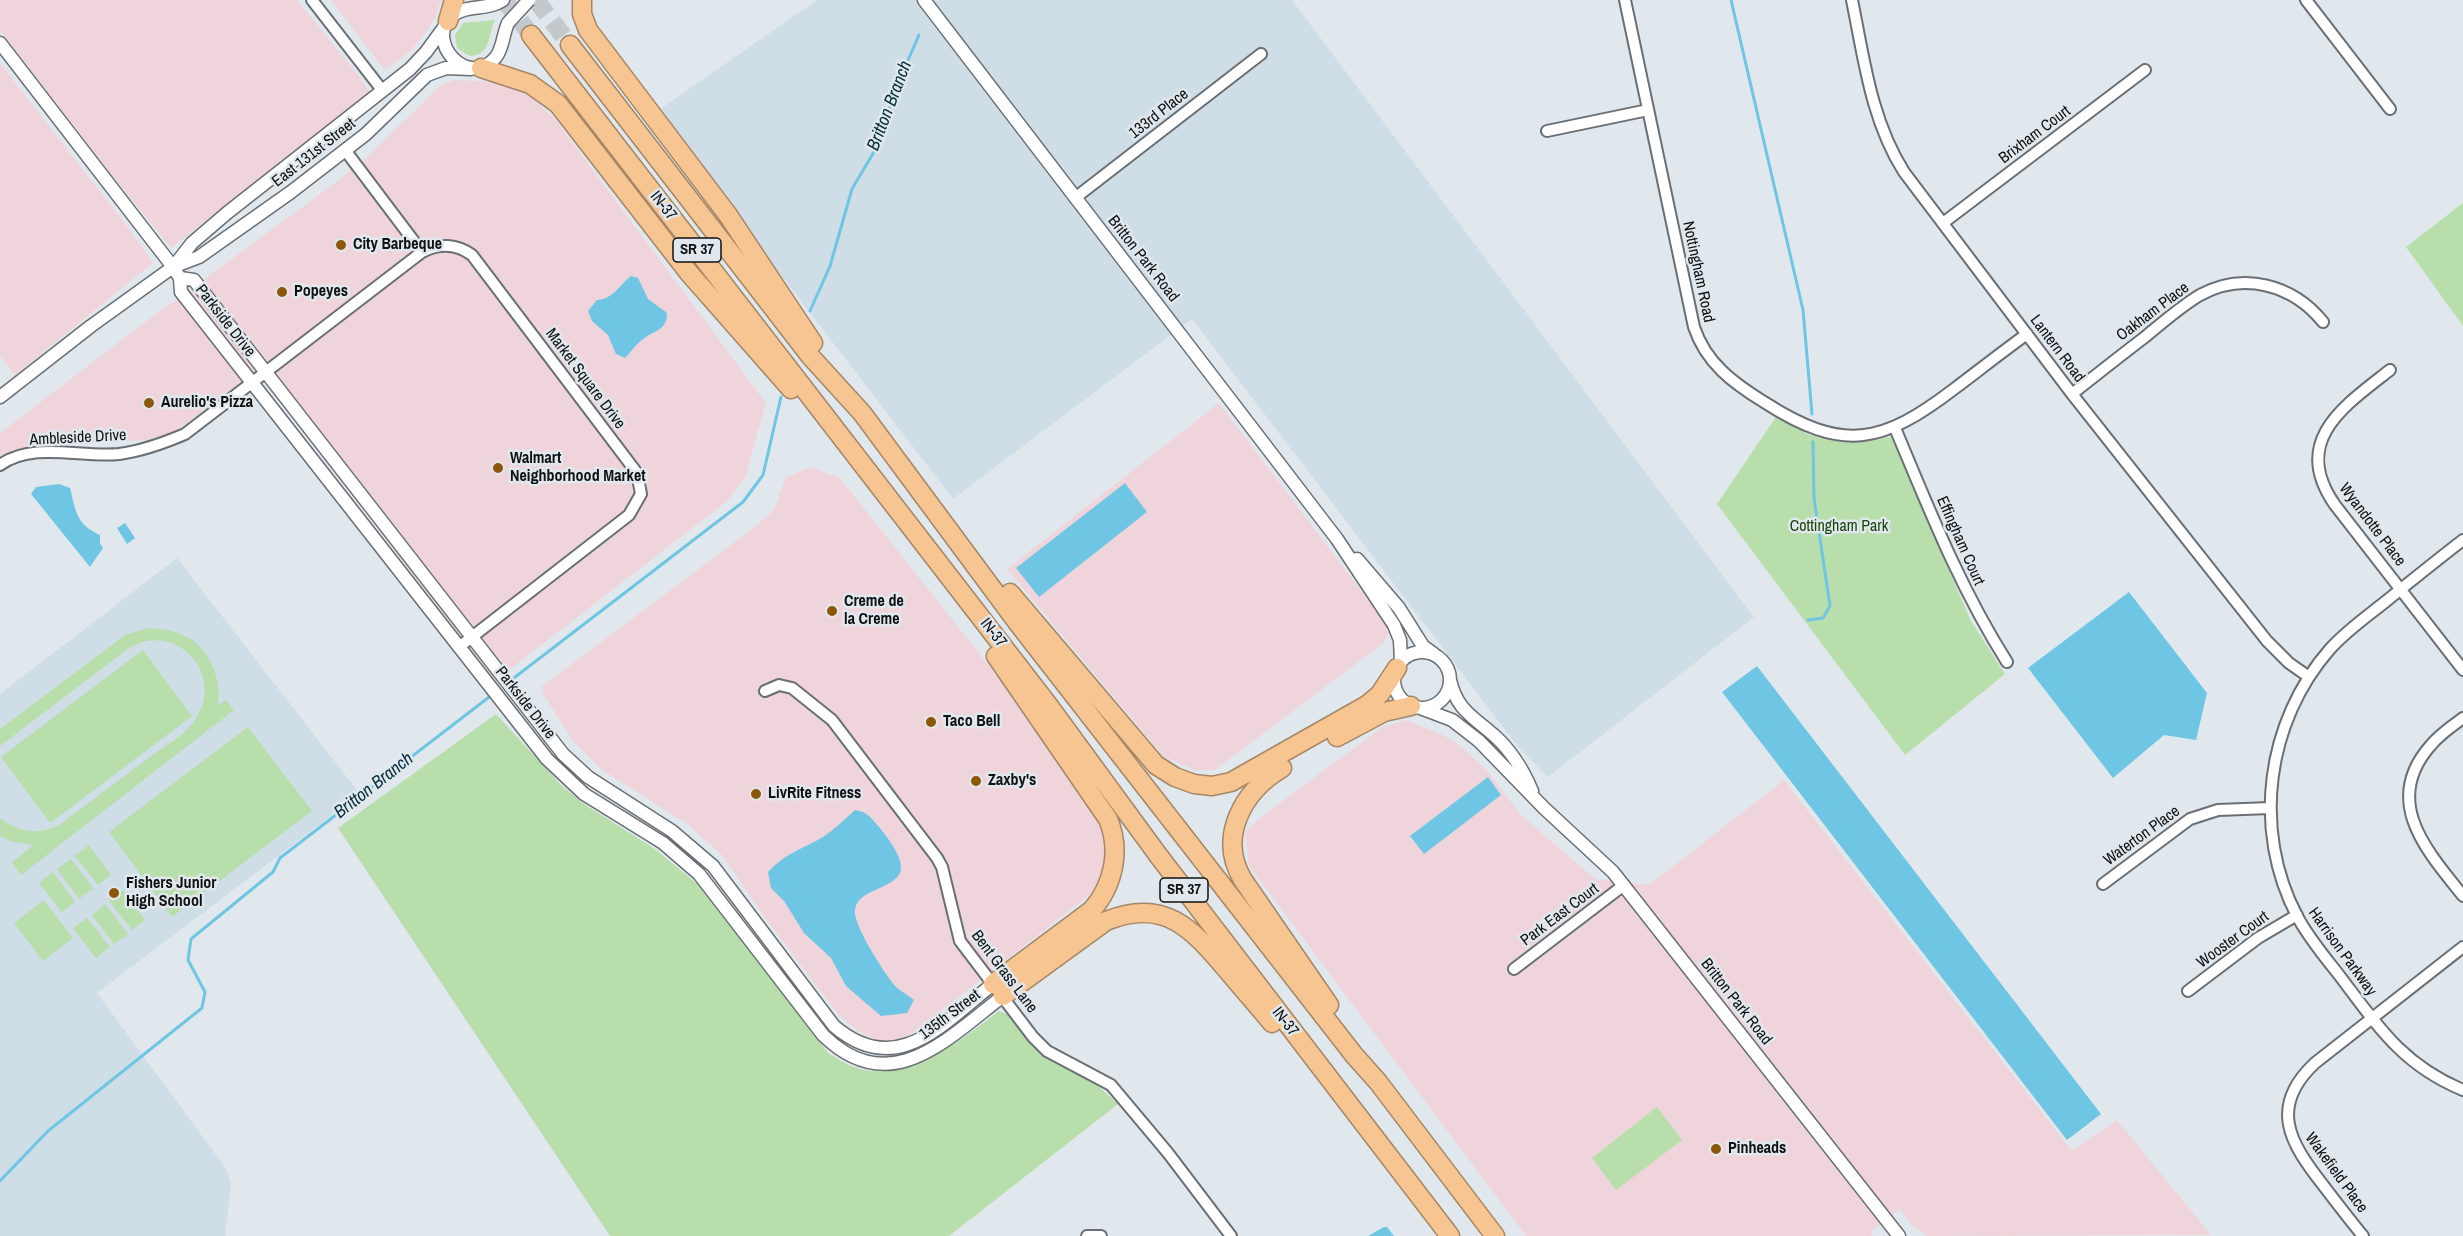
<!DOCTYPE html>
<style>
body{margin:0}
canvas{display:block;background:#e1e8ed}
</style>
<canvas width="2463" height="1236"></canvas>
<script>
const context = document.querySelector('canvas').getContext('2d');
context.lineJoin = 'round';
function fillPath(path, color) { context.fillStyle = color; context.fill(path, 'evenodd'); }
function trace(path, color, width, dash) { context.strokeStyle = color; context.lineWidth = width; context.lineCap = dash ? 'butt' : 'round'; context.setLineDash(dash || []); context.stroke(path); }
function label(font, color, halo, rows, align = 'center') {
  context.font = font + ' "Archivo Narrow",sans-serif'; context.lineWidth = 5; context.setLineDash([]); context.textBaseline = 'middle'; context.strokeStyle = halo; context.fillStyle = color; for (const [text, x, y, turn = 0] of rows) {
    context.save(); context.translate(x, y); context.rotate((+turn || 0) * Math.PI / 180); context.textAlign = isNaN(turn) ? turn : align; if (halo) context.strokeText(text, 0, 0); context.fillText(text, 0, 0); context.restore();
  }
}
const commercial = new Path2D(`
 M0 0H297L363 81 370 94 171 248 115 179 0 31Z
 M331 0H441L435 18 426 32 411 51 388 68H383Z
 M0 63 130 230 153 263 15 375 0 356Z
 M454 80 484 81 522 89 554 118 766 403 745 478 727 501 495 681 256 371 174 432 148 440 36 446 3 458 0 455V433L144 323 331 186 365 159 440 86Z
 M1219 403 1391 630 1382 644 1215 770H1194L1163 756 1007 569Z
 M810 467 840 478 1013 696 1108 829 1112 841 1102 885 909 1036 894 1042 877 1040 857 1031 838 1014 765 918 722 855 686 823 602 770 573 741 543 694 542 686 748 532 774 510 786 477Z
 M1406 720 1443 735 1459 745 1486 769 1521 815 1595 879 1649 885 1784 780 2072 1151 2117 1120 2211 1235 1927 1236 1911 1225 1900 1209 1870 1232 1874 1236H1526L1249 866 1245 832 1266 813 1383 727Z`);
const built = new Path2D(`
 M817 0H1292L1754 617 1548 777 1519 748 1192 319 953 499 656 112Z
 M177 558 360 794 97 993 227 1170 231 1184 225 1236H0V694Z`);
const green = new Path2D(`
 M495 20C488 35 491 55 470 56L457 48 455 35 463 23Z
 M2463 203V326L2406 247Z
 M1776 417 1807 434 1844 443 1891 437 1971 621 2005 674 1905 755 1717 504Z
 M148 628C179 629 203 639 214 670 218 682 221 693 217 706L226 700 234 710 21 875 12 863 33 845 10 841 0 836V818C19 833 41 836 62 823 93 800 123 777 154 754 166 745 183 736 193 723 228 678 178 619 129 648L0 746V729L125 635Z
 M143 650 192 716 50 823 1 757Z
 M496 714 562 786 587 806 655 849 706 891 829 1054C837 1058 845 1064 854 1067 908 1085 959 1041 999 1011L1011 1016 1041 1053 1088 1077 1118 1104 949 1236H610L338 828Z
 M248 727 312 811 172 917 109 832Z
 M89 845 111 875 98 885 75 856Z
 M71 859 93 888 79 899 57 869Z
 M53 872 75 902 62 912 39 883Z
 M123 890 145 920 132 930 109 901Z
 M44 900 73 938 43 961 14 923Z
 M105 904 128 934 114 944 92 915Z
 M87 918 110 947 96 958 73 928Z
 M1657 1107 1682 1140 1616 1190 1592 1158Z`);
const water = new Path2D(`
 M631 276 638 278 648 299 667 313C667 331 654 330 642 340 636 344 631 352 625 358L616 354 608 335 592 321 588 311 597 300C614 299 619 285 631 276Z
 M1125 483 1147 512 1039 597 1016 568Z
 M59 484 70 488C76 512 76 524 100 535V543L103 548 90 567 31 494 36 487Z
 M125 523 135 538 127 544 117 528Z
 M2129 592 2207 693 2196 740 2164 735 2113 778 2028 668Z
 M1757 666 2101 1114 2067 1140 1722 692Z
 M1488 777 1501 795 1424 854 1410 836Z
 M855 810C860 811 864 812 868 815 879 826 907 858 900 873 891 890 859 889 855 909 852 924 885 974 895 986 900 991 908 995 914 1000L907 1013 881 1016 846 986 831 958 804 933 784 901 771 888 768 872C787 852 801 850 823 837 834 830 845 819 855 810Z
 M1384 1227H1387L1394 1236H1368Z`);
const stream = new Path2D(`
 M1731 0 1803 310 1812 414
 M810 311 830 266 852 189 881 140 894 92 919 35
 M1808 620 1823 618 1830 606 1814 498 1813 442
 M510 681 743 502 763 475 781 397
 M0 1181 48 1131 202 1008 205 992 188 960 191 939 273 872 280 858 493 694`);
const motorwayTunnel = new Path2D(`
 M504 0 531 35
 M536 0 570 45`);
const minor = new Path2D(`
 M312 0 382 90
 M1625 0 1694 327C1706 363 1733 383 1764 402 1843 453 1882 444 1954 389 1978 371 2002 352 2027 334
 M1852 0C1864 59 1871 120 1904 172L2072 394 2267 641 2289 663 2309 677
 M2306 0 2390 109
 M1547 131 1648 110
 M345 150 422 252
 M1075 198 1261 54
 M1943 223 2145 70
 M2390 370C2344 406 2290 441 2335 505L2463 670
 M2072 394C2096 375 2120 356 2145 337 2162 323 2180 307 2200 295 2244 271 2293 285 2323 322
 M1895 428C1929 509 1960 588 2007 662
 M0 465C34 441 80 458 119 454 142 451 164 443 185 434L422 252C439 243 457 244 472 255L637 473 641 494 629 515 459 647
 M2463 540C2437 560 2411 581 2385 602 2366 617 2346 631 2330 649 2266 722 2252 830 2297 916 2308 937 2324 956 2339 975 2377 1025 2402 1065 2463 1090
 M765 691 779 685 792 688 832 720 937 858 942 867 960 941 1033 1037 1047 1051 1111 1085 1168 1153 1231 1236
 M2463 718C2452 726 2440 734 2431 745 2381 801 2427 851 2463 896
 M2103 884 2190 819 2218 810 2270 808
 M1514 969 1624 885
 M2188 991 2258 938 2297 915
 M1087 1236H1101
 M2363 1236C2349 1219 2336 1202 2323 1185 2290 1143 2268 1107 2315 1063L2463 947`);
const tertiary = new Path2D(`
 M503 0C487 11 466 4 452 16 424 40 468 91 496 57 503 48 503 34 508 23
 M924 0 1337 539 1394 625 1400 640 1401 662
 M0 43 173 267 180 278 181 292 547 759 584 794 663 843 699 874 823 1035C890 1101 947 1039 1003 996
 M174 266 192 243 227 213 410 69 426 52 445 26
 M180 278 194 280 563 754 588 777 672 831 713 866 834 1026C897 1080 943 1023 993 984
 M0 397 91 326 173 267 199 257 291 192 366 134 427 75 446 68 471 69
 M1357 559 1399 608 1423 646 1434 654
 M1394 680a28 28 0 1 1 56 0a28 28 0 1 1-56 0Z
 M1450 680C1457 711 1474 717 1496 737 1511 751 1524 772 1532 791
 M1420 708 1452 720 1479 741 1544 808 1613 872 1899 1236`);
const motorway = new Path2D(`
 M582 0V14L588 30 728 215 813 343
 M448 21 454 0
 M531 35 1049 706 1158 855 1450 1236
 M570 45 811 357 862 413 1017 622 1354 1055 1378 1082 1495 1236
 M481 68 530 84 558 104 689 273 791 389
 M1010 593 1156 765 1175 777 1194 784 1212 786 1231 782 1367 705 1380 694 1397 668
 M1337 737 1384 712 1411 706
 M1282 768C1243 791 1217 837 1243 880L1329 1005
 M993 984 1092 910C1114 884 1121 850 1108 819L996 656
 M1003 996 1106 921C1165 897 1192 929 1227 970 1242 988 1257 1005 1272 1023`);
const tertiaryBridge = new Path2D(`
 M508 23 529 0`);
const markers = [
 [341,245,6,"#8d5709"],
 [282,292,6,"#8d5709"],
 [149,403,6,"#8d5709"],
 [498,468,6,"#8d5709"],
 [832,611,6,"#8d5709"],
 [931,722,6,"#8d5709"],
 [976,781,6,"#8d5709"],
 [756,794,6,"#8d5709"],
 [114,893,6,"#8d5709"],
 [1716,1149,6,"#8d5709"]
];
const shields = [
 [697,250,48],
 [1184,890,48]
];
const shieldNames = [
 ["SR 37",697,250],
 ["SR 37",1184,890]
];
const streetNames = [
 ["133rd Place",1159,114,-38],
 ["Brixham Court",2035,135,-37],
 ["East 131st Street",314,153,-38],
 ["IN-37",663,206,52],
 ["Britton Park Road",1143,259,52],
 ["Nottingham Road",1698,272,78],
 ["Oakham Place",2153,312,-37],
 ["Parkside Drive",225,321,52],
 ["Lantern Road",2057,349,53],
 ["Market Square Drive",585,379,53],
 ["Ambleside Drive",78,438,-3],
 ["Wyandotte Place",2372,525,53],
 ["Effingham Court",1960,541,66],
 ["IN-37",993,633,52],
 ["Parkside Drive",525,703,52],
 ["Waterton Place",2142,836,-36],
 ["Park East Court",1560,915,-37],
 ["Wooster Court",2233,940,-36],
 ["Harrison Parkway",2342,952,54],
 ["Bent Grass Lane",1004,972,53],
 ["Britton Park Road",1736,1002,52],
 ["135th Street",950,1015,-37],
 ["IN-37",1285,1022,52],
 ["Wakefield Place",2336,1173,54]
];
const poiNames = [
 ["City Barbeque",353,245],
 ["Popeyes",294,292],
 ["Aurelio's Pizza",161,403],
 ["Walmart",510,459],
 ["Neighborhood Market",510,477],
 ["Creme de",844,602],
 ["la Creme",844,620],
 ["Taco Bell",943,722],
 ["Zaxby's",988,781],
 ["LivRite Fitness",768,794],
 ["Fishers Junior",126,884],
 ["High School",126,902],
 ["Pinheads",1728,1149]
];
const parkNames = [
 ["Cottingham Park",1839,527]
];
const waterNames = [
 ["Britton Branch",890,106,-69],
 ["Britton Branch",374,786,-38]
];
fillPath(commercial, '#efd5db');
fillPath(built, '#cfdde7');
fillPath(green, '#b8deac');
fillPath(water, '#6fc5e4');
trace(stream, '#6fc5e4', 3);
trace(motorwayTunnel, '#c2c8cc', 18, [18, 9]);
trace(minor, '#696f74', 14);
trace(tertiary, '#696f74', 15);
trace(motorway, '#a58666', 21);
trace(minor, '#fff', 10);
trace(tertiary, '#fff', 12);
trace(motorway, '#f6c592', 18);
trace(tertiaryBridge, '#696f74', 15, []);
trace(tertiaryBridge, '#fff', 12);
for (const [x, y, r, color] of markers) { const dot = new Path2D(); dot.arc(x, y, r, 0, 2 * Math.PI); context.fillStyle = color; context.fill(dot); trace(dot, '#e1e8ed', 2); }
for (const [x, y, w] of shields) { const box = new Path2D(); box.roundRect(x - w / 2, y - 12, w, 24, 4.5); context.fillStyle = '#e1e8ed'; context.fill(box); trace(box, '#0f1113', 1.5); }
label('bold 15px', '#0f1113', null, shieldNames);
label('16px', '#0f1113', '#e1e8ed', streetNames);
label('bold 16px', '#0f1113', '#e1e8ed', poiNames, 'left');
label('16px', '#1a4408', '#e1e8ed', parkNames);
label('italic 18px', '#06303d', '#e1e8ed', waterNames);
</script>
